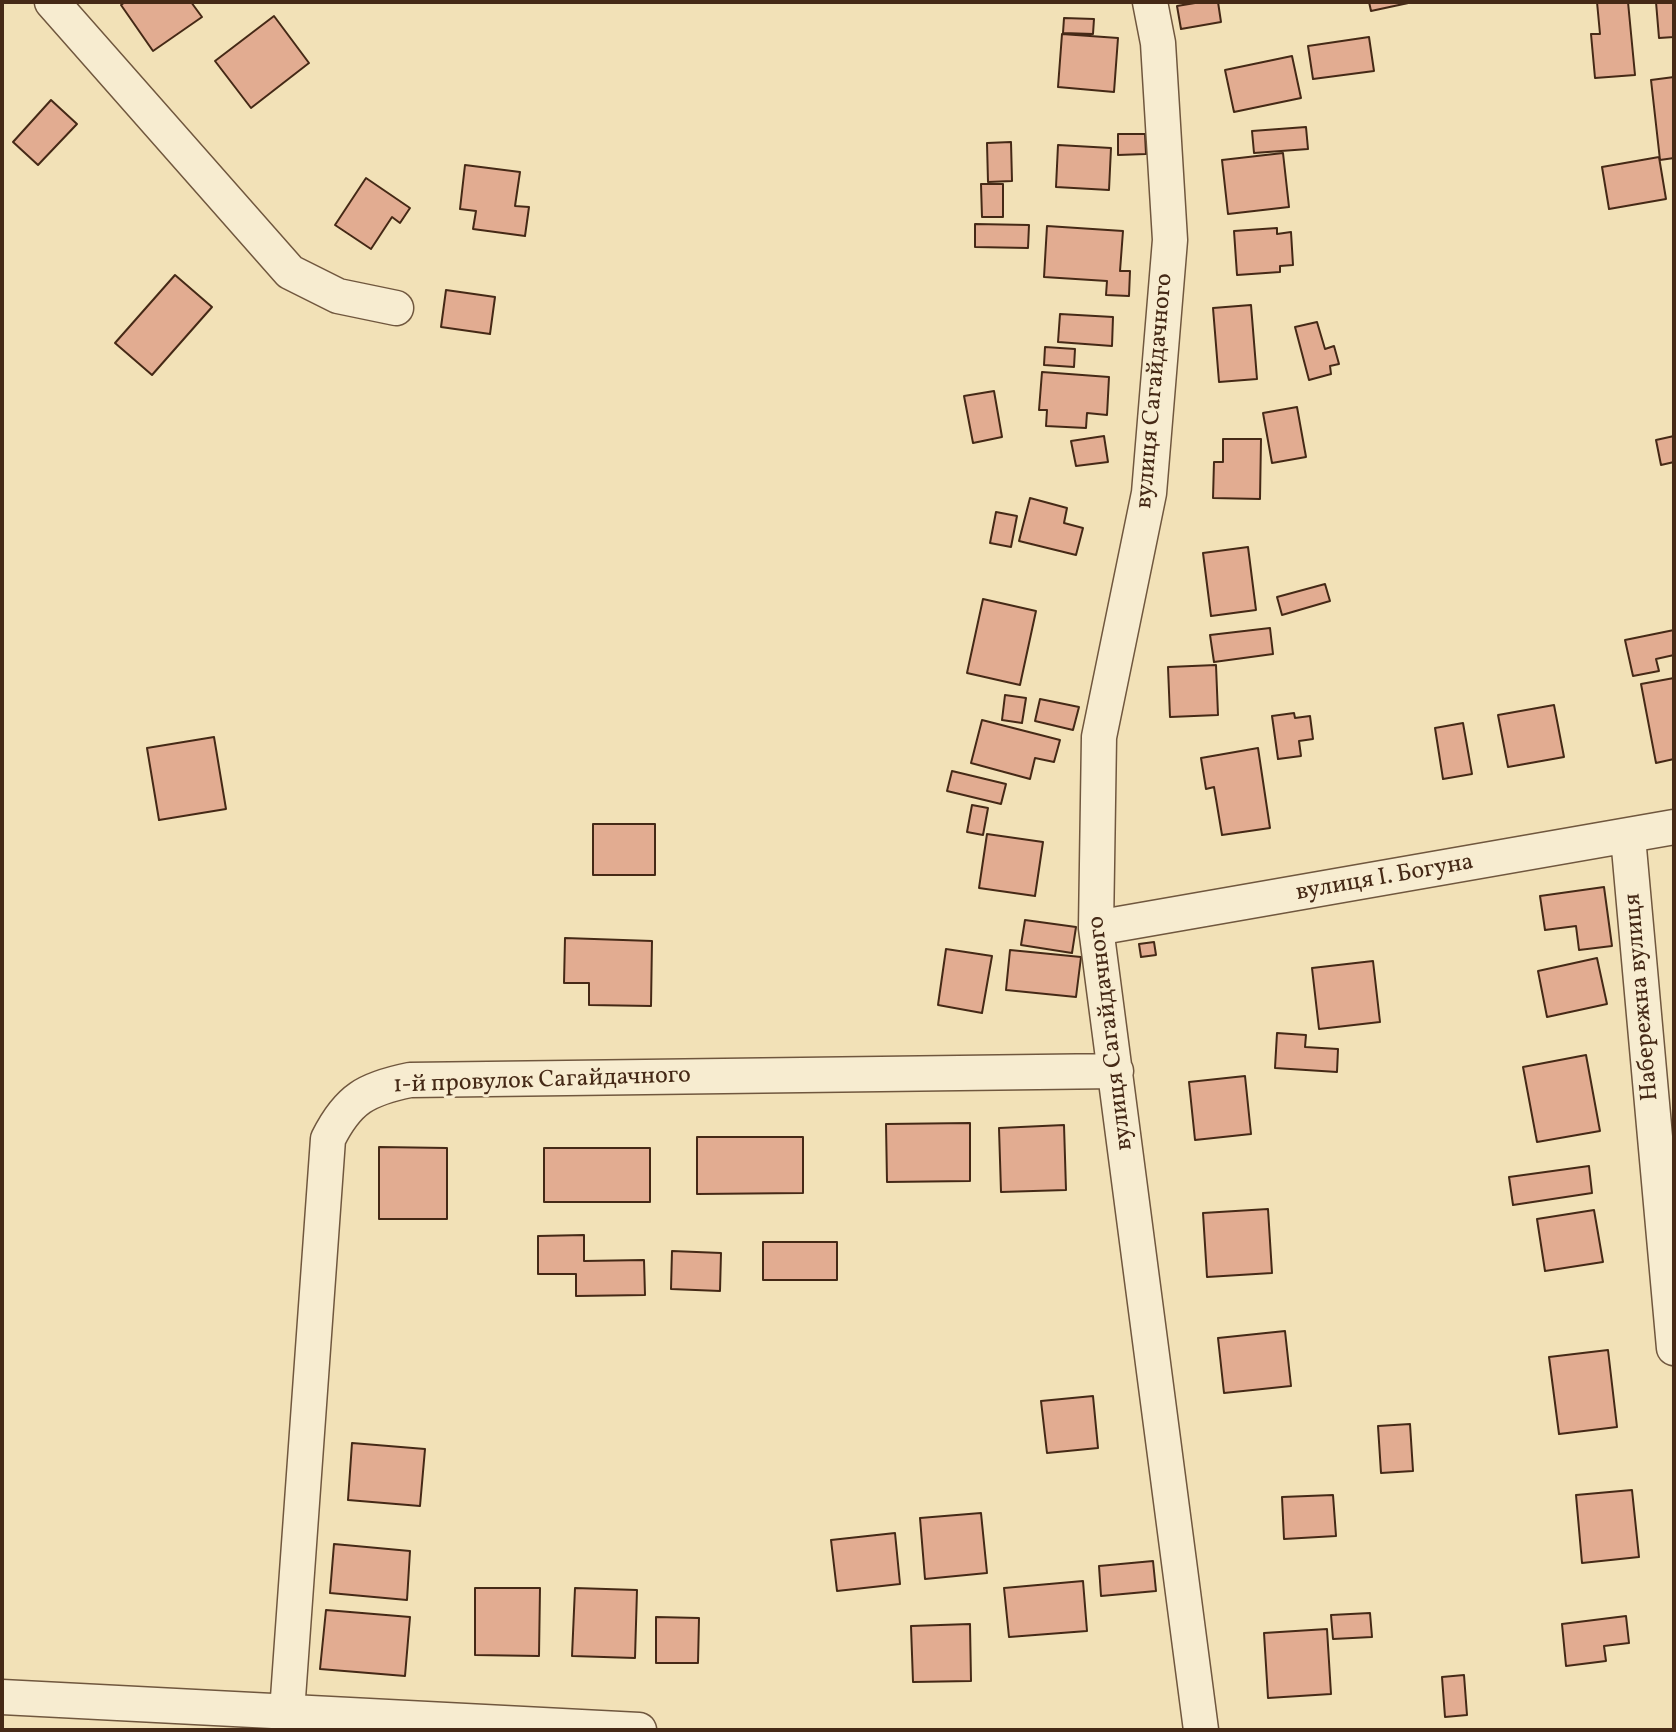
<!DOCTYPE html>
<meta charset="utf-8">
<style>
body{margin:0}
#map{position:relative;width:1676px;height:1732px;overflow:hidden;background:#f2e1b7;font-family:Vollkorn,serif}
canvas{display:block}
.frame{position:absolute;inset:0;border:4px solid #452916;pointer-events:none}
</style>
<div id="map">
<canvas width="1676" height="1732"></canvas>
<div class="frame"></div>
</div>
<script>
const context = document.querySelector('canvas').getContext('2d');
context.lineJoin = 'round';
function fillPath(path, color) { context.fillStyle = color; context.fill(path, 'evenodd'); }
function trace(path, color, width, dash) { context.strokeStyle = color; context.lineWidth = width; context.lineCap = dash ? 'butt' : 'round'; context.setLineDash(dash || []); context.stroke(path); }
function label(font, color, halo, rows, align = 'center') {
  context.font = font + ' Vollkorn,serif'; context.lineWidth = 6; context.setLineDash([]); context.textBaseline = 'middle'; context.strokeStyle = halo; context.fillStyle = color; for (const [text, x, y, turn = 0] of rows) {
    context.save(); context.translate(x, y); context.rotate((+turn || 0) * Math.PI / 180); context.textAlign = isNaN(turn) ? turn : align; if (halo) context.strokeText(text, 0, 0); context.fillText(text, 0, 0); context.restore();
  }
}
const building = new Path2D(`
 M125 2H191L202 17 153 51 121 5Z
 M1201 2H1218L1221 22 1181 29 1177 6Z
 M1369 2H1413L1371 11Z
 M1597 2H1628L1635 75 1595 78 1591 34H1600Z
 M1656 2H1674V37L1659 38Z
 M274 16 309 63 251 108 215 61Z
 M1064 18 1094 19 1093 34 1063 33Z
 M1062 34 1118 38 1114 92 1058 87Z
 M1369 37 1374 71 1313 79 1308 46Z
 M1292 56 1301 98 1234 112 1225 70Z
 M1674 77V158L1660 160 1651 80Z
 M51 100 77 124 38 165 13 142Z
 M1306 127 1308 149 1254 153 1252 131Z
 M1118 134H1145L1146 154 1118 155Z
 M1011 142 1012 181 988 182 987 143Z
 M1058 145 1111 148 1109 190 1056 187Z
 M1283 153 1289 207 1228 214 1222 160Z
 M1659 157 1666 199 1609 209 1602 167Z
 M465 165 520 172 515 206 529 207 525 236 473 229 476 211 460 209Z
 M366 178 410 208 400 223 392 217 371 249 335 225Z
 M981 184H1003V217H982Z
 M975 224 1029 225 1028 248 975 247Z
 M1047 226 1123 231 1120 271H1130L1129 296 1106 295 1107 281 1044 277Z
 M1277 228V234L1291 232 1293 265 1280 266V272L1237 275 1234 231Z
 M175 275 212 307 152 375 115 343Z
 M446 290 495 297 490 334 441 327Z
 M1251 305 1257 379 1219 382 1213 308Z
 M1060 314 1113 317 1112 346 1058 342Z
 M1317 322 1325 349 1334 346 1339 364 1330 366 1331 374 1309 380 1295 327Z
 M1045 347 1075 349 1074 367 1044 365Z
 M1042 372 1109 377 1107 415 1087 413 1086 428 1046 426 1047 410H1039Z
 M994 391 1002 437 973 443 964 396Z
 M1297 407 1306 457 1272 463 1263 413Z
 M1104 436 1108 462 1076 466 1071 441Z
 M1674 436V462L1661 465 1656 440Z
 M1223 439H1261L1260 499 1213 498 1214 462H1223Z
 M1030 498 1067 508 1064 523 1083 528 1076 555 1019 541Z
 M996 512 1017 516 1011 547 990 543Z
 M1248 547 1256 610 1211 616 1203 553Z
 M1325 584 1330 601 1282 615 1277 597Z
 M983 599 1036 611 1020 685 967 673Z
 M1270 628 1273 654 1214 662 1210 635Z
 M1674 630V655L1656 659 1659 671 1633 676 1625 640Z
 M1216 665 1218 715 1170 717 1168 667Z
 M1674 678V759L1656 763 1641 684Z
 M1005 695 1026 698 1022 723 1002 720Z
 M1040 699 1079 707 1073 730 1035 721Z
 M1554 705 1564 757 1508 767 1498 715Z
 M1294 713 1295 718 1310 716 1313 739 1299 741 1301 756 1278 759 1272 716Z
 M982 720 1060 740 1054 762 1035 758 1030 779 971 763Z
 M1463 723 1472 774 1443 779 1435 728Z
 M214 737 226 809 159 820 147 748Z
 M1258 748 1270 828 1222 835 1214 787 1206 789 1201 758Z
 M952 771 1006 784 1001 804 947 791Z
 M972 805 988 808 983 835 967 832Z
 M593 824H655V875H593Z
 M987 834 1043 842 1035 896 979 888Z
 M1604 887 1612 946 1579 950 1576 926 1545 930 1540 896Z
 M1025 920 1076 927 1072 953 1021 945Z
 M565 938 652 941 651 1006 589 1005V983H564Z
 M1154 942 1156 955 1141 957 1139 944Z
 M946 949 992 956 982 1013 938 1005Z
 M1010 950 1081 957 1076 997 1006 990Z
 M1597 958 1607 1004 1547 1017 1538 971Z
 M1373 961 1380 1022 1319 1029 1312 968Z
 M1277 1033 1306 1035 1305 1047 1338 1049 1337 1072 1275 1068Z
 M1586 1055 1600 1131 1537 1142 1523 1067Z
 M1245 1076 1251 1134 1195 1140 1189 1082Z
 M970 1123V1181L887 1182 886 1124Z
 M1064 1125 1066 1190 1001 1192 999 1128Z
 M697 1137H803V1193L697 1194Z
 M379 1147 447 1148V1219H379Z
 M544 1148H650V1202H544Z
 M1589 1166 1592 1193 1513 1205 1509 1177Z
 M1268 1209 1272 1273 1207 1277 1203 1213Z
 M1594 1210 1603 1262 1545 1271 1537 1219Z
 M584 1235V1261L644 1260 645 1295 576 1296V1274H538V1236Z
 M763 1242H837V1280H763Z
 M672 1251 721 1253 720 1291 671 1289Z
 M1285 1331 1291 1386 1224 1393 1218 1338Z
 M1608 1350 1617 1427 1559 1434 1549 1357Z
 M1093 1396 1098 1448 1047 1453 1041 1401Z
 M1410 1424 1413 1471 1381 1473 1378 1426Z
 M352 1443 425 1449 420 1506 348 1500Z
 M1632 1490 1639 1557 1582 1563 1576 1495Z
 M1333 1495 1336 1536 1284 1539 1282 1497Z
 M981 1513 987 1573 925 1579 920 1518Z
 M895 1533 900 1584 837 1591 831 1540Z
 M334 1544 410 1551 407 1600 330 1593Z
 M1153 1561 1156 1591 1101 1596 1099 1566Z
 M1083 1581 1087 1631 1009 1637 1004 1588Z
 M475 1588H540L539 1656 475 1655Z
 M575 1588 637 1590 635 1658 572 1656Z
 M326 1610 410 1617 405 1676 320 1669Z
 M1370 1613 1372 1637 1333 1639 1331 1615Z
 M1626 1616 1629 1643 1604 1646 1606 1661 1566 1666 1562 1624Z
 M656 1617 699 1618 698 1663H656Z
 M970 1624 971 1681 913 1682 911 1626Z
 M1327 1629 1331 1694 1268 1698 1264 1633Z
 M1464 1675 1467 1715 1445 1717 1442 1677Z`);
const minor = new Path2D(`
 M52 2 290 272 338 296 396 308
 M1150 2 1158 43 1170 240 1149 493 1099 737 1096 928 1201 1730
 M1628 837 1674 1348
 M1096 928 1674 827
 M2 1697 639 1730
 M287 1712 328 1139C348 1099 366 1089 410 1080L1116 1071`);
const streetNames = [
 ["вулиця Сагайдачного",1156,391,-85],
 ["вулиця І. Богуна",1385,879,-10],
 ["Набережна вулиця",1643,997,-95],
 ["вулиця Сагайдачного",1112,1033,-97],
 ["1-й провулок Сагайдачного",542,1082,-2]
];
fillPath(building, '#e2ac91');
trace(building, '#452916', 2);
trace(minor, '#70573e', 37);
trace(minor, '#f7ecd0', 34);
label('24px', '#452916', '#f7ecd0', streetNames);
</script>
